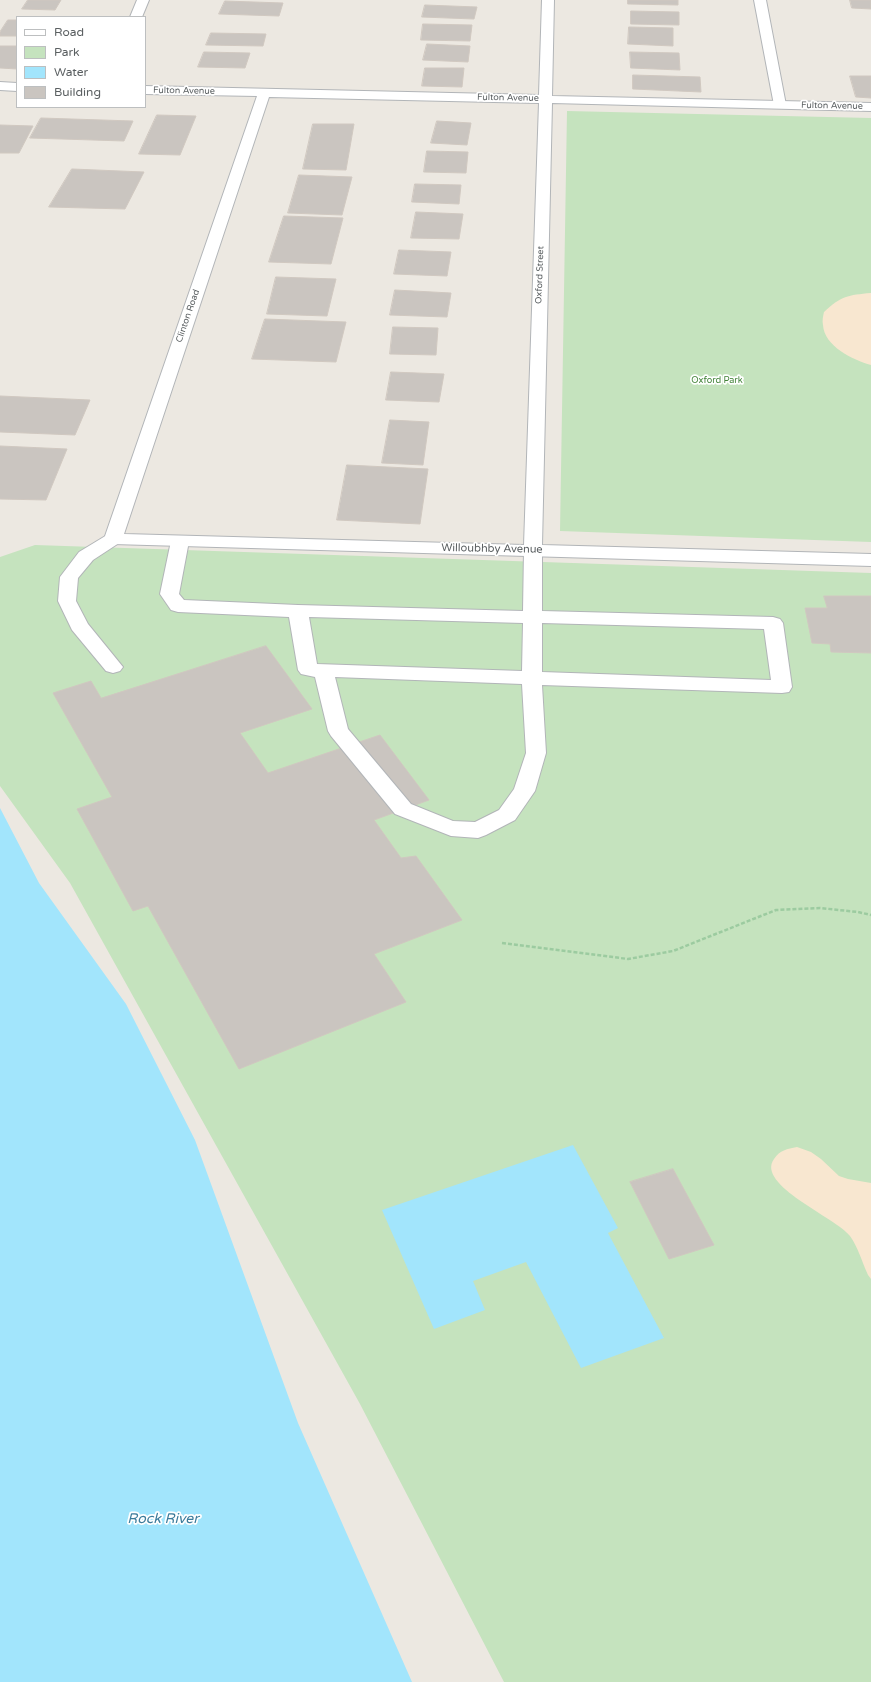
<!DOCTYPE html>
<style>
body{margin:0}
#map{position:relative;width:871px;height:1682px;overflow:hidden;background:#ece8e1;font-family:"Varela Round",sans-serif}
canvas{display:block}
.legend{position:absolute;left:16px;top:16px;width:130px;height:92px;box-sizing:border-box;background:#fff;border:1px solid #bdbfc0;margin:0;padding:5px 7px;list-style:none;font-size:12px;color:#5a5f61}
.legend li{display:flex;align-items:center;gap:8px;height:20px}
.legend b{width:20px;border:1px solid #bdbfc0}
</style>
<div id="map">
<canvas width="871" height="1682"></canvas>
<ul class="legend">
<li><b style="height:5px;background:#fff"></b>Road</li>
<li><b style="height:11px;background:#c5e3be"></b>Park</li>
<li><b style="height:11px;background:#a2e5fc"></b>Water</li>
<li><b style="height:11px;background:#cac5c0"></b>Building</li>
</ul>
</div>
<script>
const context = document.querySelector('canvas').getContext('2d');
context.lineJoin = 'round';
function fillPath(path, color) { context.fillStyle = color; context.fill(path, 'evenodd'); }
function trace(path, color, width, dash) { context.strokeStyle = color; context.lineWidth = width; context.lineCap = dash ? 'butt' : 'round'; context.setLineDash(dash || []); context.stroke(path); }
function label(font, color, halo, rows, align = 'center') {
  context.font = font + ' "Varela Round",sans-serif'; context.lineWidth = 3.5; context.setLineDash([]); context.textBaseline = 'middle'; context.strokeStyle = halo; context.fillStyle = color; for (const [text, x, y, turn = 0] of rows) {
    context.save(); context.translate(x, y); context.rotate((+turn || 0) * Math.PI / 180); context.textAlign = isNaN(turn) ? turn : align; if (halo) context.strokeText(text, 0, 0); context.fillText(text, 0, 0); context.restore();
  }
}
const green = new Path2D(`
 M567 111 871 118V542L560 531Z
 M35 545 871 573V1682H504L360 1404 70 883 0 786V557Z`);
const sand = new Path2D(`
 M871 293V365C853 360 824 346 823 325 822 321 823 316 824 312 841 296 848 295 871 293Z
 M797 1147 811 1152 821 1159 839 1176 848 1179 871 1183V1279L868 1275C862 1262 858 1247 850 1236 837 1218 755 1185 774 1159 780 1150 787 1149 797 1147Z`);
const water = new Path2D(`
 M0 808 39 883 126 1004 195 1140 298 1423 412 1682H0Z
 M573 1145 618 1228 608 1233 664 1338 581 1368 526 1262 473 1281 485 1310 434 1329 382 1210Z`);
const building = new Path2D(`
 M28 0H61L55 10 22 9Z
 M628 0H678V5L628 4Z
 M850 0H871V9L852 8Z
 M225 1 283 3 279 16 219 14Z
 M425 5 477 7 474 19 422 17Z
 M631 11 679 12V25L631 24Z
 M8 20H17V36H0V32Z
 M423 24 472 25 470 41 421 40Z
 M629 27 673 28V46L628 44Z
 M211 33 266 34 263 46 206 45Z
 M427 44 470 46 468 62 423 60Z
 M0 46H17V69L0 68Z
 M204 52 250 53 245 68 198 67Z
 M630 52 679 53 680 70 631 68Z
 M425 68H464L462 87 422 86Z
 M633 75 700 77 701 92 633 89Z
 M850 76H871V98L856 97Z
 M157 115 196 116 180 155 139 154Z
 M41 118 133 121 124 141 30 138Z
 M437 121 471 123 467 145 431 143Z
 M313 124H354L346 170 303 169Z
 M0 125 33 126 19 153H0Z
 M427 151 468 152 466 173 424 172Z
 M72 169 144 172 125 209 49 207Z
 M299 175 352 177 342 215 288 213Z
 M415 184 461 185 459 204 412 202Z
 M416 212 463 214 459 239 411 238Z
 M284 216 343 218 331 264 269 262Z
 M399 250 451 252 447 276 394 274Z
 M276 277 336 279 327 316 267 314Z
 M395 290 451 293 447 317 390 315Z
 M265 319 346 322 336 362 252 359Z
 M393 327 438 328 436 355 390 354Z
 M391 372 444 374 439 402 386 400Z
 M0 396 90 400 75 435 0 432Z
 M390 420 429 422 423 465 382 463Z
 M0 446 67 449 46 500 0 499Z
 M347 465 428 469 420 524 337 520Z
 M824 596H871V653L831 652 830 644 812 643 805 608H827Z
 M266 646 312 709 240 733 268 773 380 735 429 800 374 820 401 858 416 856 462 920 374 954 406 1002 239 1069 148 906 133 911 77 809 112 797 53 693 91 681 101 698Z
 M673 1169 714 1245 669 1259 630 1182Z`);
const path = new Path2D(`
 M502 943 628 959 673 951 776 910 820 908 858 912 871 915`);
const service = new Path2D(`
 M754 0H766L786 105 785 108H775L774 105Z
 M113 534 119 535 122 539 119 543 93 560 78 578 76 601 88 624 123 667 120 671 113 673 106 671 72 630 58 601 60 577 79 552 107 535Z
 M180 536 186 537 189 541 179 594 184 600 298 605 523 611 524 550 527 546 533 544 539 546 542 550V611L773 617 780 619 783 623 792 687 789 692 782 693 542 685 546 753 535 791 515 820 486 835 478 838 451 836 395 814 331 736 328 731 315 677 301 674 298 670 289 617 178 612 171 610 160 594 171 541 174 537ZM309 617 523 623 522 671 317 664ZM542 623 764 629 771 680 542 672ZM335 677 522 684 526 753 514 789 499 810 475 822 453 821 411 804 348 729Z`);
const minor = new Path2D(`
 M137 0H149L142 17H130Z
 M542 0H554L552 96 871 103V111L552 103 542 545 871 554V566L113 544 107 543 104 539 257 96 145 94V86L539 95ZM269 97 539 103 524 545 124 534Z
 M0 82 17 83V91L0 90Z`);
const farStreetnames = [
 ["Fulton Avenue",184,91,1],
 ["Fulton Avenue",508,98,1],
 ["Fulton Avenue",832,106,1],
 ["Oxford Street",540,275,-88],
 ["Clinton Road",188,316,-71]
];
const farParknames = [
 ["Oxford Park",717,381]
];
const streetNames = [
 ["Willoubhby Avenue",492,549,1]
];
const nearWaternames = [
 ["Rock River",163,1519]
];
fillPath(green, '#c5e3be');
fillPath(sand, '#f8e7d0');
fillPath(water, '#a2e5fc');
fillPath(building, '#cac5c0');
trace(building, '#d0c8c0', 1);
trace(service, '#b2b5b8', 2);
trace(minor, '#b2b5b8', 2);
trace(path, '#9ccba0', 2.5, [4, 2]);
fillPath(service, '#fff');
fillPath(minor, '#fff');
label('9px', '#5a5f61', '#fff', farStreetnames);
label('9px', '#428338', '#fff', farParknames);
label('11px', '#5a5f61', '#fff', streetNames);
label('italic 14px', '#3b7b9b', '#fff', nearWaternames);
</script>
